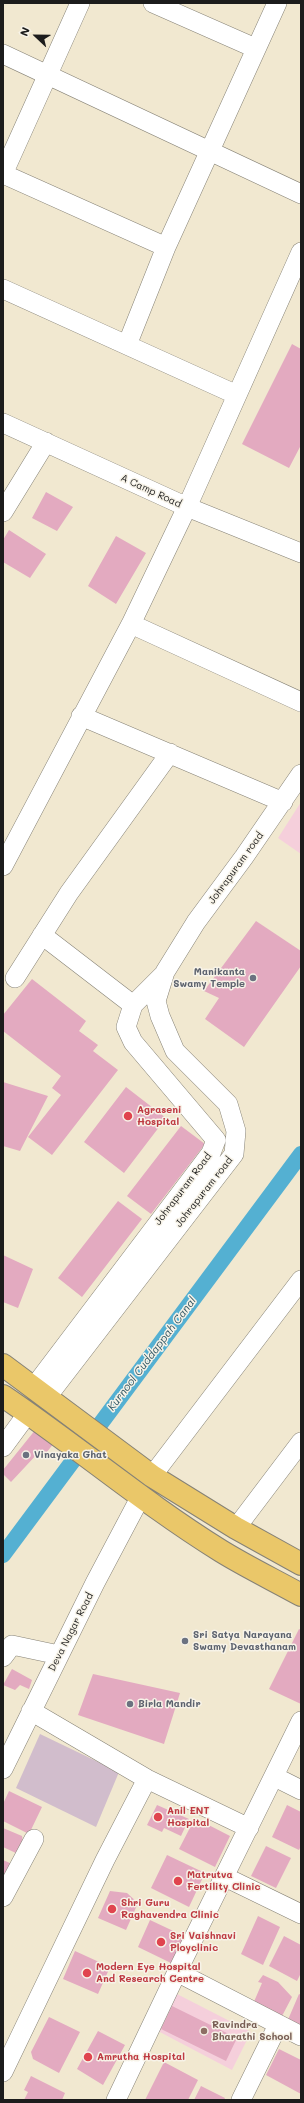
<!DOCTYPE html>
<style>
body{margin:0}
#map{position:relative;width:304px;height:2103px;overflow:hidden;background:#f1e8d0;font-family:Mali,sans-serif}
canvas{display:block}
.frame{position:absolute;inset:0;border:4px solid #1c1c1c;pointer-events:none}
.north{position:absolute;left:16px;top:16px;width:40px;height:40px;-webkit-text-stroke:3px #f7f3e8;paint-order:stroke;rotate:292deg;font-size:11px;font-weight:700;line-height:16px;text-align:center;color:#1c1c1c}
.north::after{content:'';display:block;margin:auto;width:14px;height:18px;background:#1c1c1c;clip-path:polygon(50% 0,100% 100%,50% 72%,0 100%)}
</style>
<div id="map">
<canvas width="304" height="2103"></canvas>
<div class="frame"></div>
<div class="north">N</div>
</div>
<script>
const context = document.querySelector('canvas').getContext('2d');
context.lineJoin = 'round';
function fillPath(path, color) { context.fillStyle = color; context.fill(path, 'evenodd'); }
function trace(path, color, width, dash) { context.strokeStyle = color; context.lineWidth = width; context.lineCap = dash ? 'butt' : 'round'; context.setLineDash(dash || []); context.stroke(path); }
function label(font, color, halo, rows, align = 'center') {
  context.font = font + ' Mali,sans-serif'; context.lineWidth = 3; context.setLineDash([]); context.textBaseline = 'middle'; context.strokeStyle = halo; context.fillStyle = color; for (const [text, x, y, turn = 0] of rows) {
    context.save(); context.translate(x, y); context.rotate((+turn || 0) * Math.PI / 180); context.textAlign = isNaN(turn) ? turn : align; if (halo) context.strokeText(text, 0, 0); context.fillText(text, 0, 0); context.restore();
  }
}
const built = new Path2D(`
 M301 802V854L278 838Z
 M175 1993 251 2032 232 2070 156 2030Z`);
const industrial = new Path2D(`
 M40 1734 119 1772 96 1827 16 1788Z`);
const canal = new Path2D(`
 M3 1555 301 1154`);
const building = new Path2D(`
 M292 344 301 349V445L289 468 242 444Z
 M46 492 73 507 57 531 32 518Z
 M9 530 46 554 30 578 3 562V540Z
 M116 536 146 553 116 604 88 586Z
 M256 921 301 951V966L244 1047 205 1019 219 998 204 991Z
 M32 979 86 1021 79 1031 98 1045 93 1051 118 1070 52 1155 28 1137 61 1095 52 1088 61 1076 3 1031V1015Z
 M3 1082 48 1096 20 1151 3 1146Z
 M126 1087 166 1118 124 1173 84 1142Z
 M181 1126 205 1144 151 1214 127 1196Z
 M118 1201 142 1219 82 1297 58 1278Z
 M3 1255 33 1269 18 1308 3 1302Z
 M36 1429 54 1443 43 1457 39 1452 11 1482 3 1474V1470Z
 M299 1629 301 1630V1704L269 1689Z
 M12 1669 32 1680 29 1689 20 1685 15 1690 3 1685Z
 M93 1674 180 1693 164 1744 78 1715Z
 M9 1791 42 1807 29 1834 3 1821V1804Z
 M157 1805 189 1819 181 1836 164 1828 162 1832 147 1825Z
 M287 1805 301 1812V1846L299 1850 272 1837Z
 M195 1818 230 1836 215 1867 179 1849Z
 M3 1828 22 1836 23 1842 18 1854 3 1847Z
 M266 1846 291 1858 276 1888 251 1876Z
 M167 1855 205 1873 189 1907 151 1888Z
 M3 1860 12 1864 7 1875 3 1873Z
 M110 1891 127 1893 138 1903 126 1930 98 1918Z
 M258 1916 280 1927 263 1965 241 1954Z
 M150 1920 184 1936 171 1963 138 1947Z
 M284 1936 301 1945V1973L297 1981 269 1966Z
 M75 1951 110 1967 98 1994 63 1979Z
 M263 1975 278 1982 292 1997 281 2018 253 2004 262 1983 258 1982Z
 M299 1994 301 1995V2029L287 2022Z
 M172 2006 237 2038 226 2061 161 2029Z
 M49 2017 80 2032 59 2073 33 2059 31 2052Z
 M98 2031 125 2045 103 2085 77 2069Z
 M279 2049 301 2060V2094L266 2075Z
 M164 2062 198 2080 188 2100H145Z
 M31 2076 65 2093 62 2100H24L28 2092 24 2090Z
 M201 2086 225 2098 224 2100H194Z`);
const minor = new Path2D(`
 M153 3 255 48
 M3 54 301 194
 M3 174 80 3
 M3 174 166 247
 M3 289 237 395
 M127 345 166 247 277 3
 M3 423 187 507 301 553
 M3 512 46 442
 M131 624 301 702
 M81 716 283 802
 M3 866 131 624 187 507 301 252
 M42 935 133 1005
 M15 978 69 893 170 753
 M34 1387 211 1153 216 1140 133 1042 126 1027 133 1005 162 976
 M47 1397 234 1154 236 1131 228 1104 175 1051 160 1016 156 1001 165 972 196 922 244 857 301 774
 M3 1447 28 1413
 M152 1476 301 1280
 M236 1528 301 1442
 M3 1657 12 1645 59 1655
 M31 1711 147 1779 249 1828
 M3 1769 95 1583 141 1496
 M275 1777 301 1790
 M225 1877 301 1914
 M3 1897 34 1839
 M177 1972 301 2036
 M3 2072 105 1860 147 1779
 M116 2100 177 1972 301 1721
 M241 2100 278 2025`);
const major = new Path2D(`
 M3 1365 152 1476 236 1528 301 1564
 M3 1396C77 1446 145 1504 221 1551 247 1567 274 1580 301 1595`);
const markers = [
 [253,978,4,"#6b7280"],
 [128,1116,5,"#e0444e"],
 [26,1455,4,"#6b7280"],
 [185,1641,4,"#6b7280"],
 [130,1704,4,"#6b7280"],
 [158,1817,5,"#e0444e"],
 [178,1881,5,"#e0444e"],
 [112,1909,5,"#e0444e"],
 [161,1942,5,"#e0444e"],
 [87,1973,5,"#e0444e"],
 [204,2031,4,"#8d6e63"],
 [88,2057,5,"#e0444e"]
];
const streetNames = [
 ["A Camp Road",151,491,25],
 ["Johrapuram road",236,868,-54],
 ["Johrapuram Road",183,1189,-53],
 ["Johrapuram road",204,1192,-52],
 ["Deva Nagar Road",71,1632,-63]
];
const worshipNames = [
 ["Manikanta",245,972,"right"],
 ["Swamy Temple",245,984,"right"],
 ["Vinayaka Ghat",34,1455],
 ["Sri Satya Narayana",193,1635],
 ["Swamy Devasthanam",193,1647],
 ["Birla Mandir",138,1704]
];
const healthNames = [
 ["Agraseni",137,1110],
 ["Hospital",137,1122],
 ["Anil ENT",167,1811],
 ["Hospital",167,1823],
 ["Matrutva",187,1875],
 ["Fertility Clinic",187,1887],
 ["Shri Guru",121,1903],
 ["Raghavendra Clinic",121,1915],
 ["Sri Vaishnavi",170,1936],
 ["Ployclinic",170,1948],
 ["Modern Eye Hospital",96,1967],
 ["And Research Centre",96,1979],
 ["Amrutha Hospital",97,2057]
];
const educationNames = [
 ["Ravindra",212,2025],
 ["Bharathi School",212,2037]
];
const waterNames = [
 ["Kurnool Cuddappah Canal",152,1354,-53]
];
fillPath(built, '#f5cfdb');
fillPath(industrial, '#d1bdcc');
trace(canal, '#54b0d2', 16);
fillPath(building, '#e3aac0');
trace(minor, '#868276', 20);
trace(major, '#868276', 24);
trace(minor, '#fff', 19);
trace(major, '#eac769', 22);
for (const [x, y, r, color] of markers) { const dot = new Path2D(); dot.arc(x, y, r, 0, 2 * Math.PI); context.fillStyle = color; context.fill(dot); trace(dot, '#f7f3e8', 1.5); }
label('10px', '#1c1c1c', '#f7f3e8', streetNames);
label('bold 10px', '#5b616d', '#f7f3e8', worshipNames, 'left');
label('bold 10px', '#be3a42', '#f7f3e8', healthNames, 'left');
label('bold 10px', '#785e54', '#f7f3e8', educationNames, 'left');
label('italic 11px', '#325765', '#f7f3e8', waterNames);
</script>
